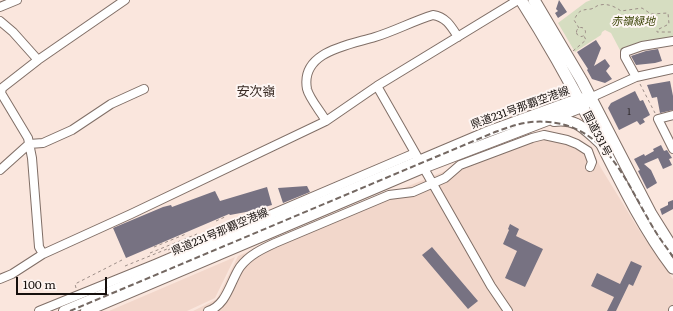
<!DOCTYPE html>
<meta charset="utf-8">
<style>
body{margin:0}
#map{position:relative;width:673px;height:311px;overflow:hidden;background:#fae6dd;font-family:Literata,serif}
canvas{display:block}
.scale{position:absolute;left:16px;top:277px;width:91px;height:18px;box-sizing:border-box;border:2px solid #16100d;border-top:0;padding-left:5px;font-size:12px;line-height:14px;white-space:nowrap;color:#16100d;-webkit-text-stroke:3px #fef6f3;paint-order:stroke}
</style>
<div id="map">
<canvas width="673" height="311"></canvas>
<div class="scale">100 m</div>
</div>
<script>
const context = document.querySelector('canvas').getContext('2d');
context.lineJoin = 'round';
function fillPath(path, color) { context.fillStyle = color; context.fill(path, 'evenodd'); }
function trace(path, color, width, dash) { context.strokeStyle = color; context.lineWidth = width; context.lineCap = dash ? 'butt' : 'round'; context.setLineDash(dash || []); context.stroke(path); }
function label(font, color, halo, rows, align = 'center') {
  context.font = font + ' Literata,"Noto Sans JP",serif'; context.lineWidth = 4; context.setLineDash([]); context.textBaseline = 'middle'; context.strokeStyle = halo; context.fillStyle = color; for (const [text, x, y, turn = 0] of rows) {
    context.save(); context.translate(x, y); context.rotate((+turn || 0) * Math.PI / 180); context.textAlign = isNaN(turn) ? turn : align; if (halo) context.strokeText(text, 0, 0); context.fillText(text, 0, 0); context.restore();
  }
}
const built = new Path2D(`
 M540 132 563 136 592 150 601 168 639 230 673 279V311H193L217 299 238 256Z
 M235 257 215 298 187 311H109Z`);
const green = new Path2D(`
 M591 0H673V38L645 42 621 52 611 33 605 30 602 32 601 35 575 52 558 23 586 2Z`);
const building = new Path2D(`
 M559 0 567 12 558 18 555 13 558 11 556 9Z
 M596 40 601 48 594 66 605 59 610 66 606 71 612 79 605 83 592 79 587 70 588 69 577 52Z
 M658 49 662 61 655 63 636 65 631 56 646 51Z
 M670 81 673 96V110L660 113 657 97 652 98 647 85Z
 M635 91 640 101 643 100 650 115 643 119 645 122 640 125 637 121 619 130 608 108 611 103Z
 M661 145 664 151 667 150 672 158 669 159 672 165 663 169 658 158 644 164 651 170 657 183 647 189 638 171 640 170 634 159 644 154 645 156 654 151 653 149Z
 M307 186 310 192 283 203 278 188Z
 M267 187 272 205 246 212 230 215 229 214 126 258 113 228 163 207 171 205 172 207 215 191 220 201Z
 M673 200V209L662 215 660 209 668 205V202Z
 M510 224 519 229 516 236 543 249 525 287 505 278 517 251 503 244 509 230 508 229Z
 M432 247 478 301 468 309 422 255Z
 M631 261 642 266 633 286 629 284 616 311H607L614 297 591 286 597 273 620 284Z`);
const path = new Path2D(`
 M576.5 32a4.5 4.5 0 1 1 9 0a4.5 4.5 0 1 1-9 0Z
 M579 28 574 20C579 10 581 10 591 9 595 8 597 5 600 5 607 3 616 7 621 11L642 8 651 14 668 13 669 24 657 30V32H673
 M573 51 586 40 584 36
 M640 84 655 113
 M216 221 227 216
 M154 247 186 234
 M150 253 197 234
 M125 266 172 247V248L168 250
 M76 288 75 284 122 260`);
const minor = new Path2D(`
 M0 7 17 0
 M0 21 13 32 38 60
 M636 77 625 57V52L642 46 673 41
 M377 86 491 286 508 311
 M590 98 636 77 673 69
 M673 115 658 119 673 149
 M326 121C321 112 309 98 307 89 300 51 350 45 375 37 395 31 413 21 433 15 446 17 451 26 458 37
 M0 170 29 144 43 143 72 130 111 104 144 89
 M43 254 39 247 32 158 28 138 1 93 2 88 38 60 125 0
 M0 279 12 274 43 254 131 214 326 121 377 86 518 0
 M39 311 155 264 415 153
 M208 311C227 305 230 282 240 267 249 255 262 249 275 243L389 195 413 192 445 178 460 165 532 138 544 135 567 140 577 144 588 151 592 162 590 167
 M673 311V310`);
const major = new Path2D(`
 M554 121C577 118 584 129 600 143
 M64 311 487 132 578 99 586 98
 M86 311 423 168 582 107 588 101`);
const highway = new Path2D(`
 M521 0C545 38 568 78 589 119 615 170 639 223 673 268
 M534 0 582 81 651 214 673 249`);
const rail = new Path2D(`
 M70 311 495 132C507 128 519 123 531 122 606 116 625 183 657 234 662 242 668 249 673 257`);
const numberNames = [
 ["1",629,112]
];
const parkNames = [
 ["赤嶺緑地",633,22]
];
const streetNames = [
 ["県道231号那覇空港線",520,108,-20],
 ["国道331号",597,134,63],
 ["県道231号那覇空港線",220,232,-23]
];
const quarterNames = [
 ["安次嶺",256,92]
];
fillPath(built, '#f2d7cb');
fillPath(green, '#d6ddc1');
fillPath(building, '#777282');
trace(minor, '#806f67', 10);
trace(major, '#806f67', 12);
trace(highway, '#806f67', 13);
trace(path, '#9d8e88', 1, [3, 3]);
trace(minor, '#fff', 8);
trace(major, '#fff', 10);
trace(highway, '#fff', 11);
trace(rail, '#746862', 2, [6, 3]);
label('9px', '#2e282a', null, numberNames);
label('italic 11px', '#3d4609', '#fef6f3', parkNames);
label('11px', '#16100d', '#fef6f3', streetNames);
label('13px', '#352720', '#fef6f3', quarterNames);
</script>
